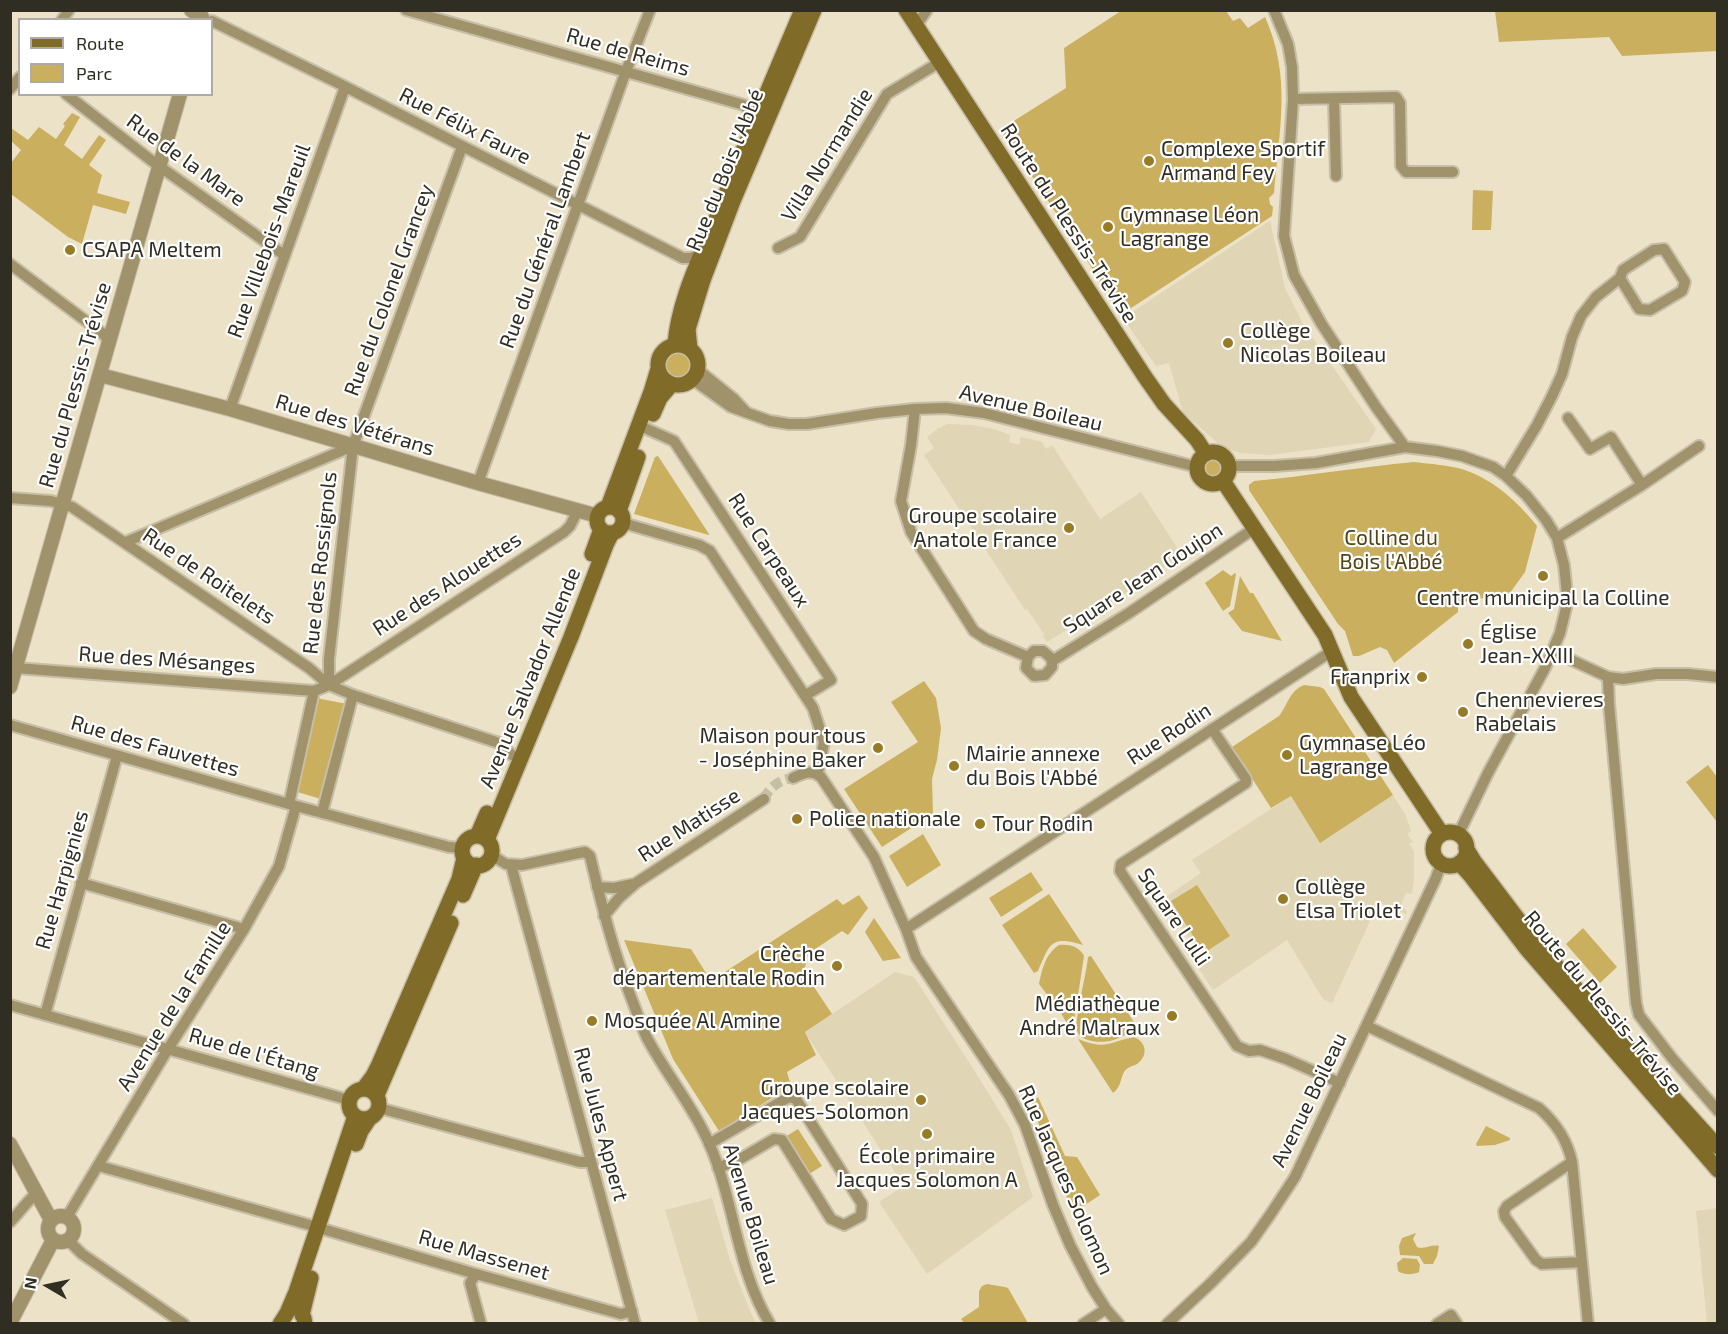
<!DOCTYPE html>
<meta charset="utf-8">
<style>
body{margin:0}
#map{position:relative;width:1728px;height:1334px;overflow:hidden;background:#ebe2c8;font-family:"Exo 2",sans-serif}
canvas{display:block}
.frame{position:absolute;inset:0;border:12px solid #302d23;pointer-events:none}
.legend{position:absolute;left:18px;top:18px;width:195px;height:78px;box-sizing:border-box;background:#fff;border:2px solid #acaba7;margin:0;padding:8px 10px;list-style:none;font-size:18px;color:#302d23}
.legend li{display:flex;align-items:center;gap:12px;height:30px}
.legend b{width:30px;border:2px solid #acaba7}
.north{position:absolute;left:18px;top:1256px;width:60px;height:60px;-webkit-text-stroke:4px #fff;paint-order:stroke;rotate:279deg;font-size:16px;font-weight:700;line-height:24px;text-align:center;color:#302d23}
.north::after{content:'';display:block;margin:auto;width:21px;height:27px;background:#302d23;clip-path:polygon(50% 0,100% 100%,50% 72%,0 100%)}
</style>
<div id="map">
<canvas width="1728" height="1334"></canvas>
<div class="frame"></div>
<ul class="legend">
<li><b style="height:8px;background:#806b29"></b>Route</li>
<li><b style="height:16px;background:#caaf5f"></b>Parc</li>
</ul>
<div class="north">N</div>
</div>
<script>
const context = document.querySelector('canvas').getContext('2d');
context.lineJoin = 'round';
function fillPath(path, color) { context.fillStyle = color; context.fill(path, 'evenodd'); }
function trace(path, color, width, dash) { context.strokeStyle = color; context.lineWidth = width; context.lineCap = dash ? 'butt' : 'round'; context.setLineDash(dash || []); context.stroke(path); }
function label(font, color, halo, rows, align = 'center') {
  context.font = font + ' "Exo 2",sans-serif'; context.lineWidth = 4.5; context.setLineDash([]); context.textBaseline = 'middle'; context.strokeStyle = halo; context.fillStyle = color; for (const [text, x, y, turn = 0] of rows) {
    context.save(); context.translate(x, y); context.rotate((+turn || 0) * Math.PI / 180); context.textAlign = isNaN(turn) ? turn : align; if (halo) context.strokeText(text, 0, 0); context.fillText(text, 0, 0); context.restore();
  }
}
const built = new Path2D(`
 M1270 221 1285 288 1303 324 1376 429 1369 442 1270 455 1240 453 1222 447 1183 412 1169 363 1156 366 1123 318Z
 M948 424 972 425 994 429 1010 435 1009 442 1019 445 1021 437 1042 442 1046 449 1052 445 1100 519 1141 492 1182 555 1127 592 1047 642 1043 636 1044 634 1027 609 1025 610 924 455 934 448 927 437 937 429Z
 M1393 795 1405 814 1411 831 1407 834 1413 842 1409 844 1414 851V878L1412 894 1406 893 1401 905 1407 912 1406 914 1379 902 1332 1003 1323 999 1287 940 1213 990 1199 969 1206 964 1163 899 1201 873 1192 860 1291 796 1320 842Z
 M895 972 914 977 974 1070 1011 1130 1033 1197 927 1274 879 1202 904 1186 805 1032Z
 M712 1198 730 1260 752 1316 756 1323H699L665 1210Z
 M1717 1208V1323H1707L1696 1211Z`);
const green = new Path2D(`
 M1121 11H1226L1233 21 1240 18 1248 28 1265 17C1292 77 1279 130 1274 193L1269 198 1270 204 1273 207 1272 216 1122 314 1001 129 1066 88 1064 48Z
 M1495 11H1717V51L1622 56 1609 37 1499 42Z
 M72 113 80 117 64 145 82 159 99 135 106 140 89 165 102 175 97 193 130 202 126 214 93 205 82 244 68 237 11 194V163L21 150 11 141V128L28 140 39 127 56 139 65 126 63 124Z
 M1473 190 1493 191 1491 230H1472Z
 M665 365a13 13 0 1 1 26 0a13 13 0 1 1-26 0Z
 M658 456 709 534V535L634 514 655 457Z
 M1205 468a9 9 0 1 1 18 0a9 9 0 1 1-18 0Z
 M1414 462C1430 464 1449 465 1465 470 1495 481 1517 501 1537 526L1525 572 1510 593 1458 603V612L1394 663 1387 650 1380 647 1359 656H1353L1345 631 1338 624 1249 490V485L1254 481C1307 476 1360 467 1414 462Z
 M1223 570 1231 576 1235 573 1236 574 1230 606 1223 611 1205 583Z
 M1240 576 1250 593H1253L1282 641 1242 631 1228 613 1234 609Z
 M924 681 936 698 941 728 937 760 932 779 933 814 882 847 844 789 918 742 891 702Z
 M1304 685 1320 687 1324 689 1393 795 1320 843 1291 796 1271 808 1232 747 1279 716C1288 705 1289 691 1304 685Z
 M316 698 347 704 321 799 294 791Z
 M1708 765 1717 777V822L1686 782Z
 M923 834 941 865 907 887 889 856Z
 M1031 872 1043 890 1001 917 989 898Z
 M1197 885 1230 936 1204 953 1171 901Z
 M1049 894 1083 945C1050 935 1050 944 1038 971L1034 973 1002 925Z
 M859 895 868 908 848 935 842 931 808 954 804 972 832 1014 805 1032 816 1055 787 1072 791 1086 719 1131 673 1059 624 940 691 949 711 981 837 899 843 905Z
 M874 918 901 958 883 961 881 958 865 932Z
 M1583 928 1617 967 1600 983 1566 944Z
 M1059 945C1069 944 1079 946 1084 956L1073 1028 1070 1029 1061 1013 1039 984C1042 970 1045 954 1059 945Z
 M1091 956 1141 1033C1137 1034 1132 1033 1128 1034 1122 1036 1116 1040 1110 1041 1100 1043 1081 1042 1077 1031 1074 1022 1087 971 1088 957Z
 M1134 1037C1146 1042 1149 1055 1137 1064 1133 1066 1127 1067 1124 1072 1120 1080 1121 1087 1113 1093L1078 1039C1107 1050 1106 1043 1134 1037Z
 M1038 1097 1065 1156 1077 1157 1100 1195 1073 1213 1031 1104Z
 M1486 1126 1510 1138V1140L1495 1145 1477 1146 1476 1144Z
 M798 1129 822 1166 809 1174 785 1137Z
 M1416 1233 1413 1239 1417 1247C1424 1250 1431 1244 1439 1246L1437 1256 1433 1264H1424L1419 1256 1400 1255 1399 1246 1402 1238Z
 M1403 1258 1417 1259 1420 1265 1419 1272C1413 1275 1403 1275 1398 1271L1397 1263Z
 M987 1284 1005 1287 1008 1288 1028 1323H964L961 1319 979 1307V1291L982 1286Z`);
const minorTunnel = new Path2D(`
 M764 799C769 788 780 779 793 778`);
const minor = new Path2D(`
 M406 10 744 105 751 113V126
 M1274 10 1288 44 1292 67 1293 99 1284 236 1294 275 1321 323 1376 407 1405 447
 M62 20 69 10
 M212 21 336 82 683 258H691L702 253
 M916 26 927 10
 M10 89 20 77
 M66 94 152 161 284 255
 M1293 99 1396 97 1400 103 1401 166 1406 172H1453
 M1334 99 1336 176
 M778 248 800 237 887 94 940 62
 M10 264 102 333 110 341
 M697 369 734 399 746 412
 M692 379 731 407 770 421 789 424H807L877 413 915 409 946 408 984 413 1197 467
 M230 409 345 87
 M915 409 911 445 901 501 911 532 974 631 986 639 1028 657
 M1568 418 1590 449 1611 437 1642 485 1699 446
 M647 429 674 441 831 680 806 695
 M1230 466H1274L1316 463 1405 447 1437 451 1462 456 1493 467 1506 476 1526 495 1546 520 1557 538 1564 565 1567 594 1566 608 1560 633 1545 668 1488 773 1458 835
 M1506 476 1537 425 1552 396 1562 374 1572 337 1581 316 1596 297 1620 278 1623 270 1654 250 1664 249 1685 282 1682 291 1650 310 1639 309 1620 278
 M478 483 626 71 650 10
 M10 498 51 501 72 507 309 668 329 685
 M623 523 699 545 710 551 813 708 824 742 820 765 817 774
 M1557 538 1642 485
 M126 542 353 446
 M1552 651 1608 677 1623 679 1656 674H1688L1718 677
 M1052 661 1050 657 1043 651H1034L1028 657 1026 668 1034 676 1045 675 1052 667V661L1129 613 1255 528
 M16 668 314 691 329 685 353 695 499 743 512 755
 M1608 677 1609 704 1636 1003 1639 1015 1672 1058 1718 1111
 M329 685V659L353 446 462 147
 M329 685 564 532 570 526 578 510
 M10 725 289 804 449 847 462 848
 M1212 729 1246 779V783L1121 864 1120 871 1237 1046 1249 1051 1260 1050 1286 1059 1340 1083
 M793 778C804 773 811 769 821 777L874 857 906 929 916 957 1009 1095 1025 1125 1053 1205 1070 1245 1092 1287 1106 1309 1119 1324
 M289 804 314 691
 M322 813 353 695
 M491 855 506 864 522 865 579 853 585 852 590 856C602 906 613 951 632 1000 637 1012 641 1026 647 1038 666 1074 693 1106 709 1143 735 1202 736 1268 770 1324
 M511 865 635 1324
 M81 883 244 929
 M597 887 614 888 633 884
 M604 916 619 898 636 883 764 799
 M906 929 1332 651
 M10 1005 349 1100
 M45 1015 117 756
 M1367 1026 1539 1108C1556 1123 1567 1139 1572 1162L1588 1324
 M379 1108 580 1162H590
 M709 1144 789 1097 796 1099 862 1204 861 1216 844 1225 831 1219 782 1140 774 1139 740 1159 718 1168
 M1572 1162 1507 1206 1504 1211 1505 1217 1536 1260 1542 1264 1582 1262
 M99 1166 317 1227
 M67 1217 168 1049 244 929 279 866 296 806
 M10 1222C19 1213 27 1201 36 1194
 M326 1230 476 1274 621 1314 632 1311
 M68 1240 82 1254 184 1324
 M476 1274 470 1283 481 1324
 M1083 1324 1106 1309
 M1167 1324 1211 1283 1251 1242 1270 1215 1295 1177 1436 878 1441 864
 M1437 1324 1451 1315 1457 1324`);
const tertiary = new Path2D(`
 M191 10 202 17
 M100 375 230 409 478 483 598 516
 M10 687 180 94
 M10 1144 51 1220
 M48 1229a13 13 0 1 1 26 0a13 13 0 1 1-26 0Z
 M10 1323 53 1240`);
const secondary = new Path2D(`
 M906 10 1145 377 1164 404 1197 440 1206 454
 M658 365a20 20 0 1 1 40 0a20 20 0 1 1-40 0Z
 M675 345C678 302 700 258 716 219 743 149 772 80 802 10
 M690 349 688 329 703 280 733 201 814 10
 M653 414 660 398 672 384
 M1197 468a16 16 0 1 1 32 0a16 16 0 1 1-32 0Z
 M1223 481 1325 635 1351 697 1442 834
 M608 507 651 392 658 369
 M597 520a13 13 0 1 1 26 0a13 13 0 1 1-26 0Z
 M619 511 638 457
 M592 554 601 529
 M1433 849a17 17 0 1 1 34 0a17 17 0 1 1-34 0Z
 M477 836 487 813
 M462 851a15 15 0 1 1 30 0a15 15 0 1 1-30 0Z
 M487 840 571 637 606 545 612 533
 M1466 848 1474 861 1533 939 1614 1032 1718 1147
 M1459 863 1470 875 1526 948 1718 1170
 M463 895 476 865
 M364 1088 373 1076 379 1064 459 879 464 858
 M349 1104a15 15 0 1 1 30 0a15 15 0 1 1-30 0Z
 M377 1095 451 923
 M356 1144 361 1131 369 1119
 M280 1324 287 1313 296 1292 355 1116
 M305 1324 304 1318 302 1315 311 1278`);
const markers = [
 [1149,161,6,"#987c25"],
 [1108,227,6,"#987c25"],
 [70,250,6,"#987c25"],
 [1228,343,6,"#987c25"],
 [1069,528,6,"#987c25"],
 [1543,576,6,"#987c25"],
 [1468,644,6,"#987c25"],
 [1422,677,6,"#987c25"],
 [1463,712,6,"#987c25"],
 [878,748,6,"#987c25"],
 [1287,755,6,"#987c25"],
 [954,766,6,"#987c25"],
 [797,819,6,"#987c25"],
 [980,824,6,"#987c25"],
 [1283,899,6,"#987c25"],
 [837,966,6,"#987c25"],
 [1172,1016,6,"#987c25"],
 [592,1021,6,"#987c25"],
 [921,1100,6,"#987c25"],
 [927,1134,6,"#987c25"]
];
const streetNames = [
 ["Rue de Reims",628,52,16],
 ["Rue Félix Faure",465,126,27],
 ["Villa Normandie",827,155,-58],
 ["Rue de la Mare",186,160,36],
 ["Rue du Bois l'Abbé",725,170,-68],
 ["Route du Plessis-Trévise",1069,223,57],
 ["Rue du Général Lambert",545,240,-70],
 ["Rue Villebois-Mareuil",269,241,-70],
 ["Rue du Colonel Grancey",389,290,-70],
 ["Rue du Plessis-Trévise",75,385,-74],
 ["Avenue Boileau",1031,408,13],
 ["Rue des Vétérans",355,425,17],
 ["Rue Carpeaux",769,550,57],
 ["Rue des Rossignols",320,563,-84],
 ["Rue de Roitelets",209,576,34],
 ["Square Jean Goujon",1143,578,-33],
 ["Rue des Alouettes",447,584,-33],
 ["Rue des Mésanges",167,660,4],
 ["Avenue Salvador Allende",530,678,-68],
 ["Rue Rodin",1169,734,-33],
 ["Rue des Fauvettes",155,746,16],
 ["Rue Matisse",689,825,-33],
 ["Rue Harpignies",62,880,-74],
 ["Square Lulli",1174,917,56],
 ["Route du Plessis-Trévise",1603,1003,50],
 ["Avenue de la Famille",174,1006,-58],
 ["Rue de l'Étang",254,1053,16],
 ["Avenue Boileau",1309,1100,-64],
 ["Rue Jules Appert",601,1124,75],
 ["Rue Jacques Solomon",1066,1180,66],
 ["Avenue Boileau",751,1214,73],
 ["Rue Massenet",484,1255,16]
];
const poiNames = [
 ["Complexe Sportif",1161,149],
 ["Armand Fey",1161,173],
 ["Gymnase Léon",1120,215],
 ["Lagrange",1120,239],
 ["CSAPA Meltem",82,250],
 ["Collège",1240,331],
 ["Nicolas Boileau",1240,355],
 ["Groupe scolaire",1057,516,"right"],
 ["Anatole France",1057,540,"right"],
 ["Centre municipal la Colline",1543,598,"center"],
 ["Église",1480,632],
 ["Jean-XXIII",1480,656],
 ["Franprix",1410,677,"right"],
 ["Chennevieres",1475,700],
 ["Rabelais",1475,724],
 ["Maison pour tous",866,736,"right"],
 ["- Joséphine Baker",866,760,"right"],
 ["Gymnase Léo",1299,743],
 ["Lagrange",1299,767],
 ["Mairie annexe",966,754],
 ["du Bois l'Abbé",966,778],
 ["Police nationale",809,819],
 ["Tour Rodin",992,824],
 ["Collège",1295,887],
 ["Elsa Triolet",1295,911],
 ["Crèche",825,954,"right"],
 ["départementale Rodin",825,978,"right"],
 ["Médiathèque",1160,1004,"right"],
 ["André Malraux",1160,1028,"right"],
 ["Mosquée Al Amine",604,1021],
 ["Groupe scolaire",909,1088,"right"],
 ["Jacques-Solomon",909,1112,"right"],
 ["École primaire",927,1156,"center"],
 ["Jacques Solomon A",927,1180,"center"]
];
const parkNames = [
 ["Colline du",1391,538],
 ["Bois l'Abbé",1391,562]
];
fillPath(built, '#e0d5b5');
fillPath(green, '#caaf5f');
trace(minorTunnel, '#c6bea7', 10, [10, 5]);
trace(minor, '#c6bea7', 14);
trace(tertiary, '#c6bea7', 16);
trace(secondary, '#c6bea7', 18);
trace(minor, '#a0926a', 10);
trace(tertiary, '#a0926a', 14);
trace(secondary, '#806b29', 15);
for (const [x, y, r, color] of markers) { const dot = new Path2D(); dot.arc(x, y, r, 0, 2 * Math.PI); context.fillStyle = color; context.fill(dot); trace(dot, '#fff', 2); }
label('21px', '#302d23', '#fff', streetNames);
label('21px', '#302d23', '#fff', poiNames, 'left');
label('21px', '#514317', '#fff', parkNames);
</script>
